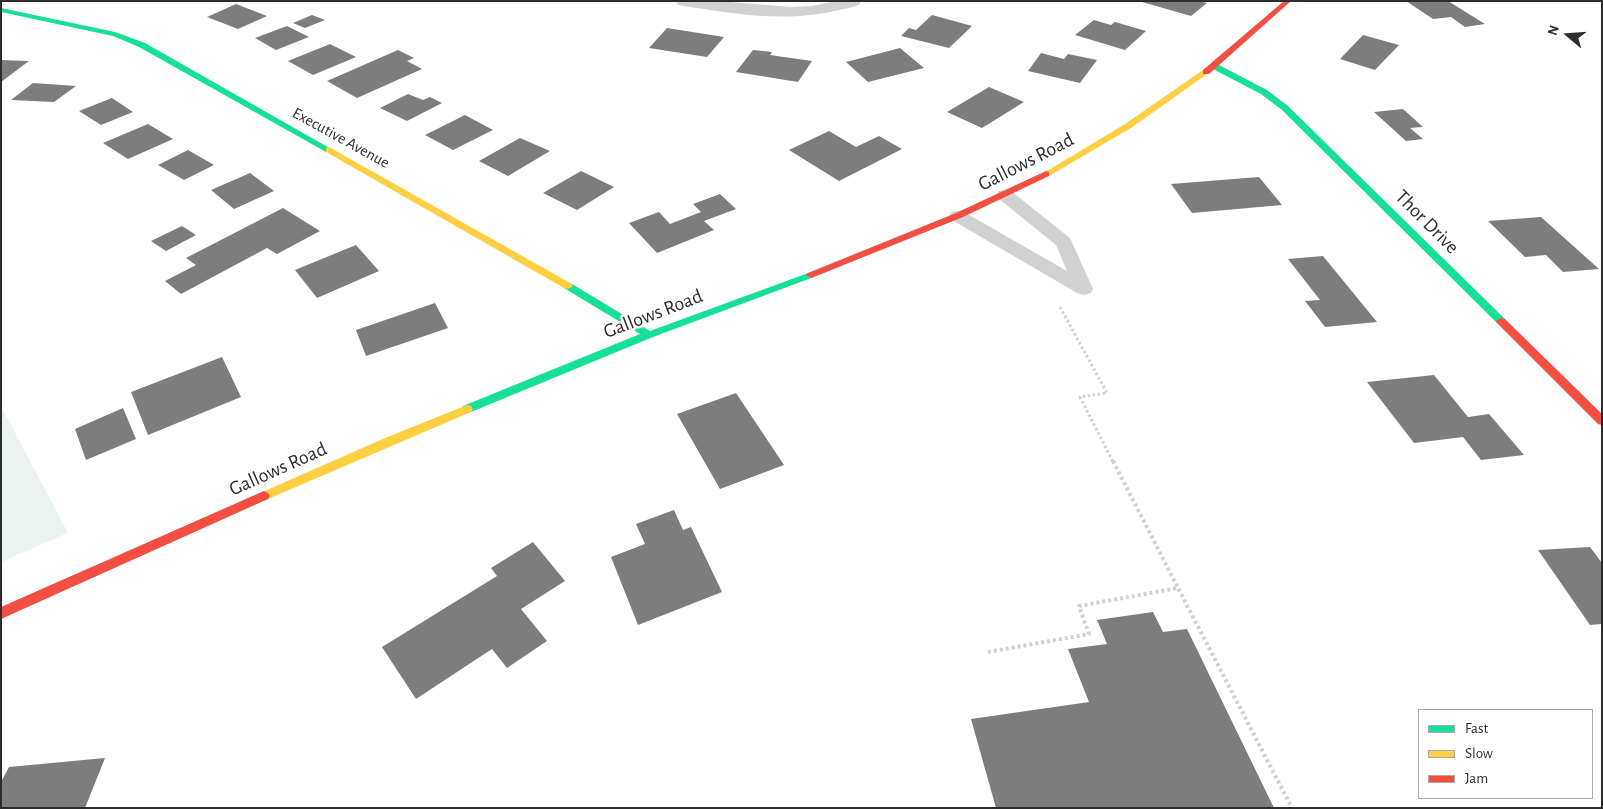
<!DOCTYPE html>
<style>
body{margin:0}
#map{position:relative;width:1603px;height:809px;overflow:hidden;background:#fff;font-family:"Alegreya Sans",sans-serif}
canvas{display:block}
.frame{position:absolute;inset:0;border:2px solid #2c2c2c;pointer-events:none}
.legend{position:absolute;left:1418px;top:709px;width:175px;height:90px;box-sizing:border-box;background:#fff;border:1px solid #ababab;margin:0;padding:6px 9px;list-style:none;font-size:15px;color:#2c2c2c}
.legend li{display:flex;align-items:center;gap:10px;height:25px}
.legend b{width:25px;border:1px solid #ababab}
.north{position:absolute;left:1543px;top:10px;width:50px;height:50px;-webkit-text-stroke:4px #fff;paint-order:stroke;rotate:288deg;font-size:14px;font-weight:700;line-height:20px;text-align:center;color:#2c2c2c}
.north::after{content:'';display:block;margin:auto;width:18px;height:22px;background:#2c2c2c;clip-path:polygon(50% 0,100% 100%,50% 72%,0 100%)}
</style>
<div id="map">
<canvas width="1603" height="809"></canvas>
<div class="frame"></div>
<ul class="legend">
<li><b style="height:6px;background:#16e098"></b>Fast</li>
<li><b style="height:6px;background:#ffcf43"></b>Slow</li>
<li><b style="height:6px;background:#f24e42"></b>Jam</li>
</ul>
<div class="north">N</div>
</div>
<script>
const context = document.querySelector('canvas').getContext('2d');
context.lineJoin = 'round';
function fillPath(path, color) { context.fillStyle = color; context.fill(path, 'evenodd'); }
function trace(path, color, width, dash) { context.strokeStyle = color; context.lineWidth = width; context.lineCap = dash ? 'butt' : 'round'; context.setLineDash(dash || []); context.stroke(path); }
function label(font, color, halo, rows, align = 'center') {
  context.font = font + ' "Alegreya Sans",sans-serif'; context.lineWidth = 5; context.setLineDash([]); context.textBaseline = 'middle'; context.strokeStyle = halo; context.fillStyle = color; for (const [text, x, y, turn = 0] of rows) {
    context.save(); context.translate(x, y); context.rotate((+turn || 0) * Math.PI / 180); context.textAlign = isNaN(turn) ? turn : align; if (halo) context.strokeText(text, 0, 0); context.fillText(text, 0, 0); context.restore();
  }
}
const green = new Path2D(`
 M1 406 68 533 1 562Z`);
const building = new Path2D(`
 M1199 1 1207 3 1191 16 1142 2Z
 M1406 1H1448L1485 24 1465 27 1451 17 1433 19Z
 M236 4 267 16 238 29 207 17Z
 M312 15 325 20 305 28 293 23Z
 M932 15 972 26 949 48 901 36 909 28 916 30Z
 M1094 20 1111 25 1115 22 1146 31 1125 50 1075 35Z
 M287 26 309 37 276 50 255 38Z
 M667 28 724 37 707 57 649 48Z
 M1363 35 1399 45 1375 70 1340 59Z
 M330 44 356 57 313 75 288 61Z
 M900 48 924 68 868 82 846 62Z
 M398 50 414 58 407 61 422 69 357 98 327 81Z
 M753 50 772 52 770 55 812 61 798 82 736 72Z
 M1041 53 1064 59 1068 54 1097 60 1080 83 1028 71Z
 M1 60 29 61 1 82Z
 M33 83 76 86 54 102 11 100Z
 M989 87 1024 102 982 128 947 112Z
 M408 94 423 100 430 97 442 103 407 121 380 108Z
 M112 98 133 112 101 125 79 111Z
 M1403 109 1423 127 1410 128 1423 139 1406 141 1374 112Z
 M465 115 493 130 453 150 425 135Z
 M148 124 173 139 128 159 103 143Z
 M829 131 856 147 879 136 902 149 839 181 789 150Z
 M520 138 550 151 508 176 479 161Z
 M188 150 214 165 184 180 158 165Z
 M581 171 614 187 577 210 543 193Z
 M250 173 274 191 234 209 211 190Z
 M1259 177 1282 205 1192 213 1171 184Z
 M720 194 736 209 704 221 714 230 657 253 629 223 659 212 670 224 701 212 693 204Z
 M283 208 320 231 277 254 267 248 181 294 165 281 196 265 186 258Z
 M1541 217 1599 269 1563 272 1546 255 1525 257 1488 221Z
 M182 226 196 235 166 251 151 241Z
 M356 245 379 271 317 298 295 270Z
 M1323 256 1377 322 1325 327 1305 301 1320 300 1288 259Z
 M435 303 448 328 366 356 356 330Z
 M222 357 241 397 148 435 131 392Z
 M1434 375 1468 417 1489 414 1524 455 1481 460 1463 437 1414 443 1367 382Z
 M736 393 784 465 720 489 677 414Z
 M123 408 136 439 86 460 75 429Z
 M674 510 683 530 691 527 722 592 638 625 611 557 645 544 636 524Z
 M533 542 565 581 521 609 547 641 507 668 492 649 416 699 382 647 497 576 491 568Z
 M1590 547 1602 563V624L1590 625 1538 550Z
 M1153 612 1163 632 1187 629 1274 808H996L971 719 1089 702 1068 649 1107 644 1097 620Z
 M105 758 85 808H1V782L9 767Z`);
const pathFar1 = new Path2D(`
 M1060 307 1107 393 1080 397 1113 462`);
const path = new Path2D(`
 M1113 461 1178 588
 M988 652 1089 634 1079 606 1178 588 1292 808`);
const lane = new Path2D(`
 M1005 190 1011 191 1070 238 1093 289 1091 293 1084 295 1077 293 952 220 949 216 952 212 958 211 964 212 1067 271 1056 245 999 199 997 195 999 191Z`);
const street = new Path2D(`
 M676 1H719L790 7 812 6 835 1H861L859 5C796 24 747 16 684 6L678 5Z`);
const fast = new Path2D(`
 M1 8 115 32 145 43 333 150 332 152H326L139 47 113 36 1 12Z
 M1211 64H1217L1267 90 1288 106 1505 319 1506 321 1505 323H1497L1282 110 1261 94 1211 68Z
 M811 272 816 275 814 277 653 337 471 412H463L461 409 463 406 640 334 564 288 563 286 564 284H572L650 331Z`);
const slow = new Path2D(`
 M1203 70 1210 72 1131 128 1049 176 1046 177 1042 174 1125 124Z
 M329 147 572 284 573 286 568 289 564 288 326 152V148Z
 M467 405 471 406 473 409 471 412 268 499 264 501 260 499 258 496 260 493 385 438Z`);
const jam = new Path2D(`
 M1284 1H1291L1209 74H1203V70Z
 M1046 171 1049 172V176L963 217 814 277 811 278 806 275 808 273 956 213Z
 M1501 318 1505 319 1602 414V425L1598 424 1497 323 1496 321Z
 M264 491 268 493 270 496 268 499 1 619V607Z`);
const farStreetnames = [
 ["Executive Avenue",341,138,29]
];
const streetNames = [
 ["Gallows Road",1026,162,-27],
 ["Thor Drive",1427,222,45],
 ["Gallows Road",653,314,-21],
 ["Gallows Road",278,469,-24]
];
fillPath(green, '#eaf3f0');
fillPath(building, '#7d7d7d');
trace(pathFar1, '#d1d1d1', 3, [2.5, 2.5]);
trace(path, '#d1d1d1', 4, [3, 3]);
fillPath(lane, '#d1d1d1');
fillPath(street, '#d1d1d1');
fillPath(fast, '#16e098');
fillPath(slow, '#ffcf43');
fillPath(jam, '#f24e42');
label('16px', '#2c2c2c', '#fff', farStreetnames);
label('20px', '#2c2c2c', '#fff', streetNames);
</script>
